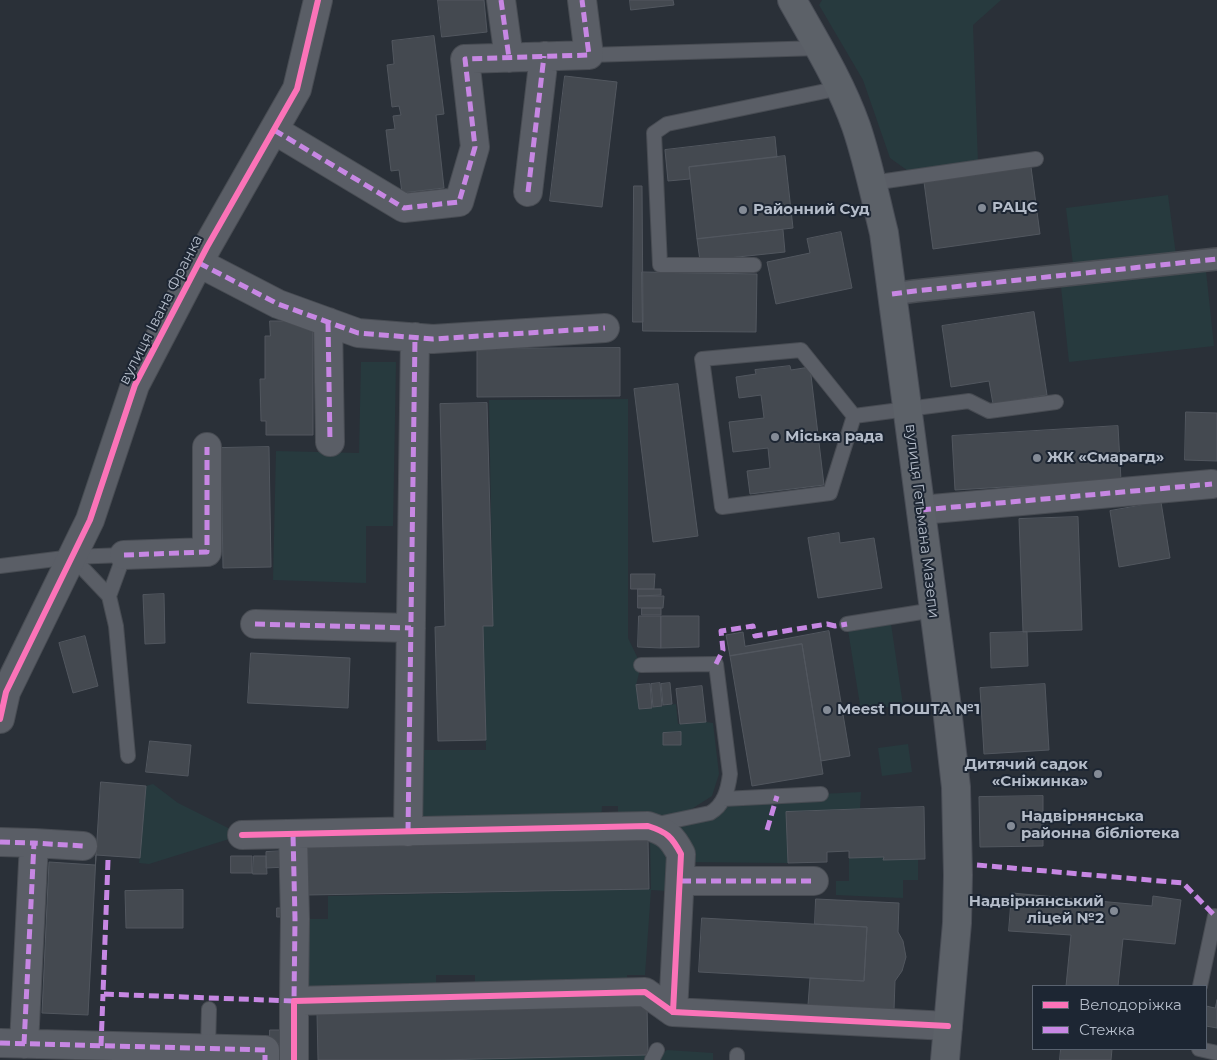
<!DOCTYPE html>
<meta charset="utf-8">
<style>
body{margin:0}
#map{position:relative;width:1217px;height:1060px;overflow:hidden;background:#2a3038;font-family:Montserrat,sans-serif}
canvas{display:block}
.legend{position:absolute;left:1032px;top:985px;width:175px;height:65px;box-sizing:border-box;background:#1d2633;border:1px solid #59626f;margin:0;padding:6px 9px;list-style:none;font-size:15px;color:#b4bcc9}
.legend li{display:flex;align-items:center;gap:10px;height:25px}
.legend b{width:25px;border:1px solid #59626f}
</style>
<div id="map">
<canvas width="1217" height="1060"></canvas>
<ul class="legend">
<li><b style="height:6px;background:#fb73b8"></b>Велодоріжка</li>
<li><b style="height:6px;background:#c787e3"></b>Стежка</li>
</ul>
</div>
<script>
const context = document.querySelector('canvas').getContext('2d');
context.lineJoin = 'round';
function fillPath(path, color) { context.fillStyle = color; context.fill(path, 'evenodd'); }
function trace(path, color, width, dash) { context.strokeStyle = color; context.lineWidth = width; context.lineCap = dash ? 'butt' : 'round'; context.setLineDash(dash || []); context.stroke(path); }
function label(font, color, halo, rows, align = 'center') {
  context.font = font + ' Montserrat,sans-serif'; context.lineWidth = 4; context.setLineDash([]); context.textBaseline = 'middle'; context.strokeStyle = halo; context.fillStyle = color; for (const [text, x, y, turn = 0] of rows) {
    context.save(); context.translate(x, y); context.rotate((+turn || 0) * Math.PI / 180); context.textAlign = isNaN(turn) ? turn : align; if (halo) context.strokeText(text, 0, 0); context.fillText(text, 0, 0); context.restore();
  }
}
const green = new Path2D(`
 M822 0H1001L973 25 978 163 911 173 890 158 863 80 819 5Z
 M1168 195 1176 255 1073 264 1066 208Z
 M1206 271 1214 346 1069 362 1061 287Z
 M361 362H396L393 526H366V583L273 580 276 451 359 453Z
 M628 399V638L641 665 636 685 639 709 676 704 678 724 706 722 713 723 719 774 712 796 679 817 710 813 723 799 861 792 860 809 786 812 788 863 681 862 667 891 651 890 645 975H627V993L475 997V975H436V998L294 1001 295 919H328V896L651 889 650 838 618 827V806H602L601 827 408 832 409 750H486L483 626 493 625 489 400ZM680 732 681 744 663 745V733Z
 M890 617 903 705 861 711 847 624Z
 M908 744 912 772 882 776 878 748Z
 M153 784 178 803 242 835 149 864 139 863 146 786Z
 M884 857V860L918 859V880H903V898L836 895V881H849V858Z
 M667 1050 713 1053V1060H657L658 1057Z
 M648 1055 646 1060H438Z`);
const building = new Path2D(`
 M438 0H484L487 32 442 37Z
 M630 0H673L674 5 631 10Z
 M434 36 444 114 436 115 444 188 402 193 399 170 391 171 386 130 395 129 393 116 401 115 399 106 392 107 387 65 394 64 392 41Z
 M565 76 617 82 602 207 550 201Z
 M775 137 777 157 689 167 690 179 668 181 665 150Z
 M785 156 793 228 697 239 689 167Z
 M1031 167 1040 234 933 249 924 182Z
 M634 186H642L643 322H633Z
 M783 230 785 252 700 261 697 239Z
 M841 232 852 288 776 304 767 262 810 253 807 239Z
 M642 272 757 274 756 332 643 331Z
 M1034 312 1047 395 993 404 989 381 951 387 942 326Z
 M270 321H313V435H266V421H261L260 379H265V336H270Z
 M620 348V396L477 397V349Z
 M790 366 791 370 810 367 824 485 750 494 747 471 770 468 768 448 733 452 729 422 764 418 761 395 739 398 736 377 756 374 755 370Z
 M678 384 698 536 653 542 634 389Z
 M487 403 493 626H483L486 740 438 741 435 627 445 626 440 404Z
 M1186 412 1217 413V461L1185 460Z
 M1118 426 1121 480 955 490 952 436Z
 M269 447 271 567 223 568 221 448Z
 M1161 502 1170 558 1119 567 1110 511Z
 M1078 517 1082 630 1023 632 1019 519Z
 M839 533 840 543 874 538 882 588 818 598 808 538Z
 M631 574H655L654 589H631Z
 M638 589H661V595L638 596Z
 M164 594 165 643 145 644 143 595Z
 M638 596H664L663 608H638Z
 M642 608H661V615H642Z
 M639 616H661V648L638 647Z
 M661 616H699V647L661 648Z
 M829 631 850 756 821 761 802 644 730 656 726 635 743 632 745 646Z
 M1027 632 1028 666 991 668 990 633Z
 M85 636 98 686 73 693 59 643Z
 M802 644 823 774 752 786 730 656Z
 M251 653 350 658 348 708 248 703Z
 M660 683 662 706 653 707 651 684Z
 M670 683 672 704 663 705 661 684Z
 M650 684 652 708 639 709 636 685Z
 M1045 684 1049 750 984 754 980 688Z
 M702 686 706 722 680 724 676 689Z
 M681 732V745H663V733Z
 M150 741 191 745 188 776 146 772Z
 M101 782 146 786 140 858 96 855 88 1015 42 1013 49 862 95 865Z
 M1043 796V846L980 847 979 797Z
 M924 807 925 859 883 860 884 857 849 858V851L827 852V862L788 863 786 812Z
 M648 838 649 889 307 895 306 844Z
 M286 851V867L266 868V852Z
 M231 856H252V873H231Z
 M254 856H266L267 874H253Z
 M183 890V928H126L125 891Z
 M1012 893 1152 906 1153 896 1181 900 1175 944 1123 939 1118 986H1066L1071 935 1009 931Z
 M816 899 899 903 898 932 903 941 906 957 902 971 895 981 894 1010 808 1005 810 978 864 981 867 927 815 924Z
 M277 908H289V917H277Z
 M702 918 867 927 864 981 699 972Z
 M1217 1000V1028L1206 1026V1006L1215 1008Z
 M647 1005 648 1055 438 1060H318L317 1013Z
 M270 1030H287V1044H270Z
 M1061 1049H1112L1111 1060H1060Z`);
const service = new Path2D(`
 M589 55 820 48
 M872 183 1036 159
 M754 265H660L654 133 667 124 840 88
 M801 350 854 416 830 493 722 507 702 359Z
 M854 416 969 401 989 411 1056 402
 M72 557 109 596 116 626 128 756
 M0 566 72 557 124 555 109 596
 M847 624 934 610
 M641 665 716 664 730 774C728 790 724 805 710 813L653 825
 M723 799 821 794
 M1200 986 1215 916 1217 917
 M208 1048 209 1009
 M1199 1049 1217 1053
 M652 1060 657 1050
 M737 1060V1055`);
const pedestrian = new Path2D(`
 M892 294 915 291 1217 259`);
const minor = new Path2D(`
 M501 0 509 58
 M274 130 404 208 459 202 475 147 465 59 589 55 582 0
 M528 192 544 56
 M199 263 278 304 358 333 433 339 605 328
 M328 322 330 442
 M921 510 1212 484
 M124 555 207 552V447
 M255 624 411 628
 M0 719 6 692 90 520 135 385 207 247 297 89 318 0
 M408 832 415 337
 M293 834 295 919 294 1001
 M242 835 648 826C667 832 672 837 681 854L673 1012
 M0 842 34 843
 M681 881H814
 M0 1043 265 1050V1060
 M24 1044 34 843 83 846
 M294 1060V1001L645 992 673 1012 948 1026`);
const primary = new Path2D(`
 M792 0C815 41 840 81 856 126 868 161 875 197 884 233L946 700 956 787 958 875 957 923 945 1060`);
const quiet = new Path2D(`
 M501 0 509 58
 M274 130 404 208 459 202 475 147 465 59 589 55 582 0
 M528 192 544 56
 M199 263 278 304 358 333 433 339 605 328
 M892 294 915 291 1217 259
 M328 322 330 442
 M921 510 1212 484
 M124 555 207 552V447
 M255 624 411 628
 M716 664 723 650 721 631 753 626 755 636 827 624 835 626 847 624
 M767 830 777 796
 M408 832 415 337
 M0 842 34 843
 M108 860 103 994 294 1001 295 919 293 834
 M977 865 1183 883 1215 916
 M681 881H814
 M0 1043 265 1050V1060
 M24 1044 34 843 83 846
 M101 1046 103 994`);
const cycleway = new Path2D(`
 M0 719 6 692 90 520 135 385 207 247 297 89 318 0
 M242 835 648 826C667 832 672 837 681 854L673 1012
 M294 1060V1001L645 992 673 1012 948 1026`);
const markers = [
 [982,208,5,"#848b96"],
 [743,210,5,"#848b96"],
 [775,437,5,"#848b96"],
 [1037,458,5,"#848b96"],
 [827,710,5,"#848b96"],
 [1098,774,5,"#848b96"],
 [1011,826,5,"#848b96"],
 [1114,911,5,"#848b96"]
];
const poiNames = [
 ["РАЦС",992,208],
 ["Районний Суд",753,210],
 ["Міська рада",785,437],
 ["ЖК «Смарагд»",1047,458],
 ["Meest ПОШТА №1",837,710],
 ["Дитячий садок",1088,765,"right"],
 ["«Сніжинка»",1088,782,"right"],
 ["Надвірнянська",1021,817],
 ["районна бібліотека",1021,834],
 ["Надвірнянський",1104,902,"right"],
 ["ліцей №2",1104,919,"right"]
];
const streetNames = [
 ["вулиця Івана Франка",161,310,-63],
 ["вулиця Гетьмана Мазепи",922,521,83]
];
fillPath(green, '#273a3e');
fillPath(building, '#444950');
trace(building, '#52575f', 1);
trace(service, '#484c53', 16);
trace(pedestrian, '#484c53', 24);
trace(minor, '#484c53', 30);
trace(primary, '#484c55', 30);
trace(service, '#5a5e66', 14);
trace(pedestrian, '#5a5e66', 21);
trace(minor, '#5a5e66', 28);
trace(primary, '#5c6168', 28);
trace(quiet, '#c787e3', 5, [10, 5]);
trace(cycleway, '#fb73b8', 6);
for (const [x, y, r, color] of markers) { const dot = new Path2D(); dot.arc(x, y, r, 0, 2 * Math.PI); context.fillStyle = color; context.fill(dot); trace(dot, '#1d2633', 2); }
label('bold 15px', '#b4bcc9', '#1d2633', poiNames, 'left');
label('15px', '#b4bcc9', '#1d2633', streetNames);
</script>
